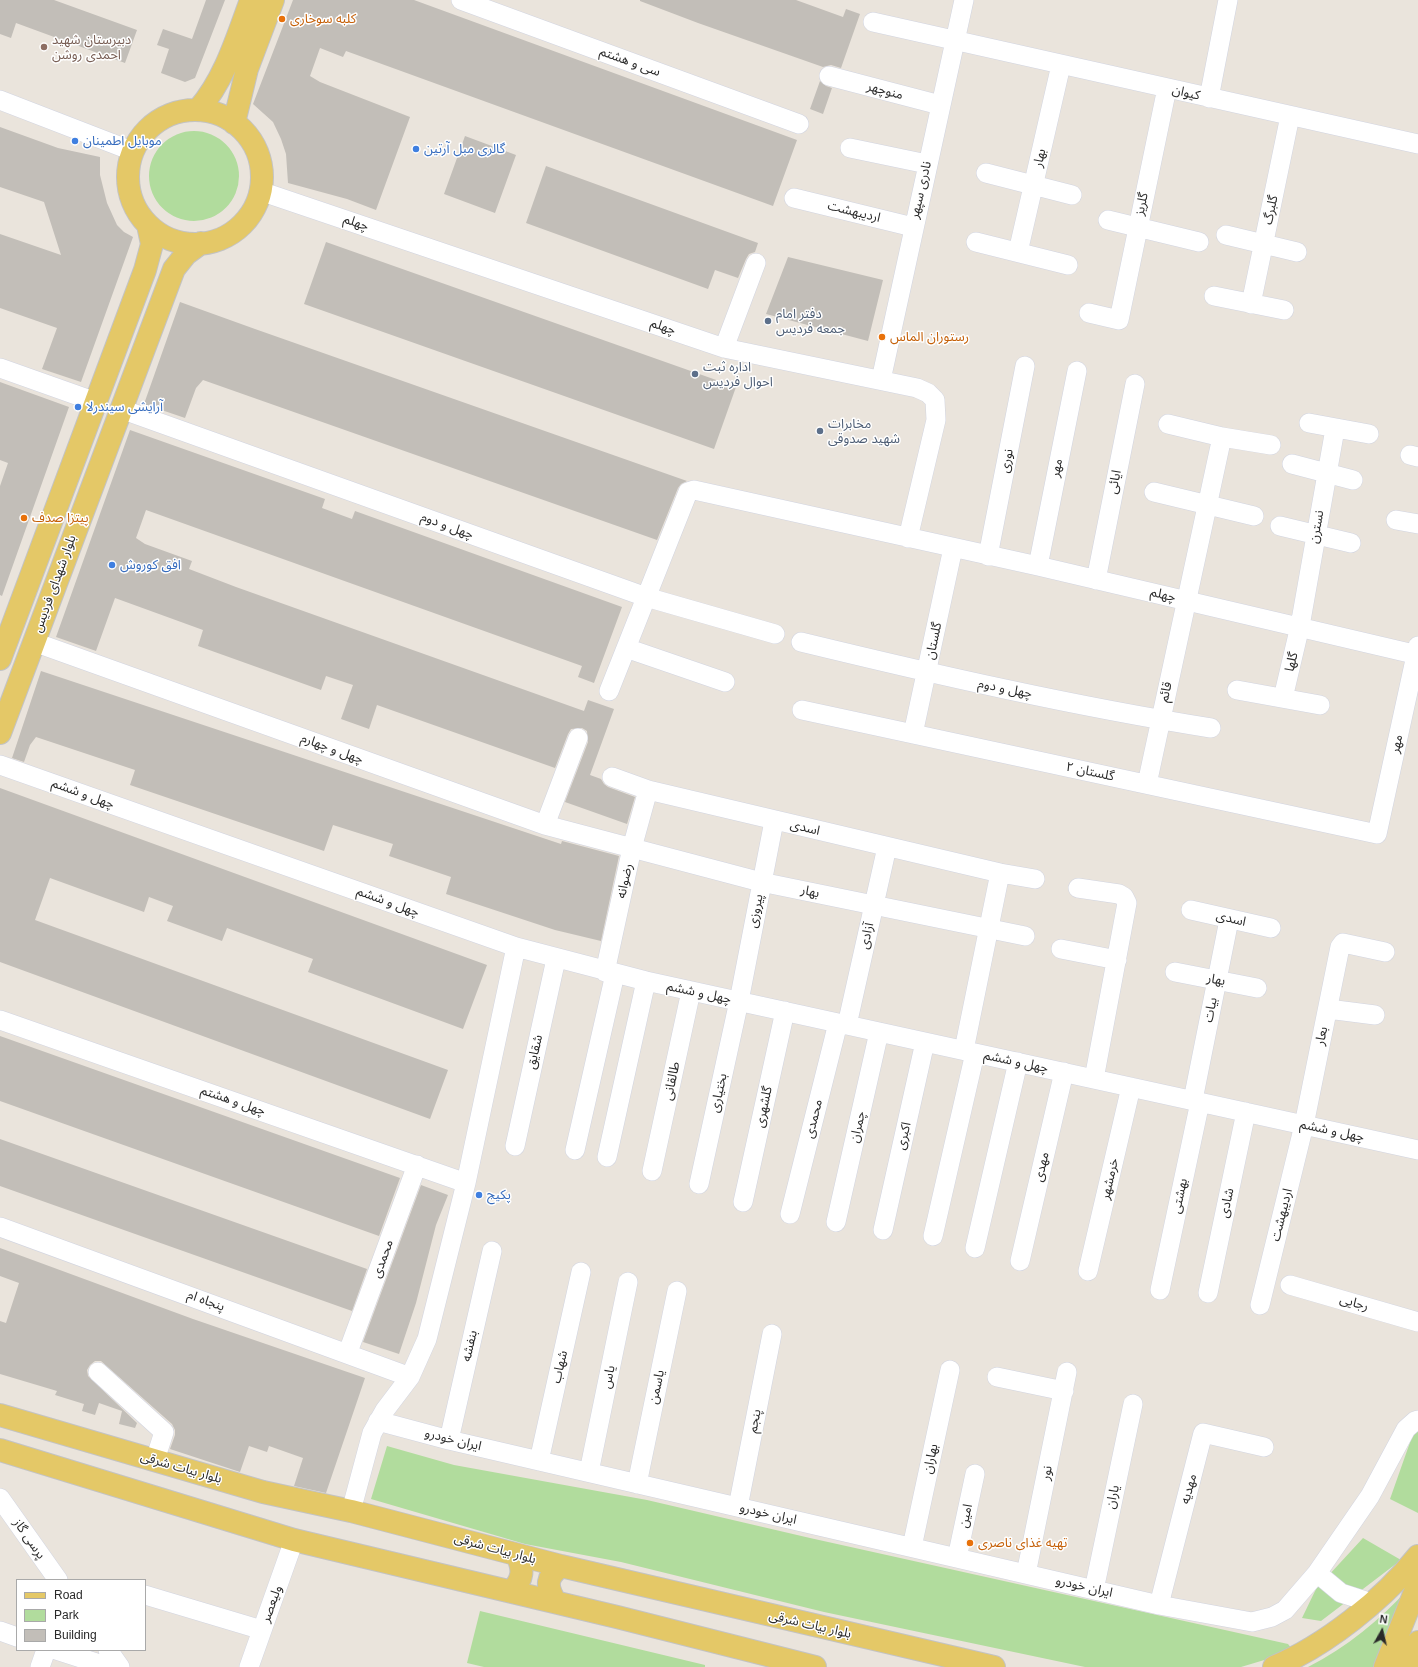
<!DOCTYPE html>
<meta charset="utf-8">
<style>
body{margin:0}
#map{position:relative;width:1418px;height:1667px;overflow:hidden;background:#eae4dc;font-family:Arial,sans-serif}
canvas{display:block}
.legend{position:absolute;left:16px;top:1579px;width:130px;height:72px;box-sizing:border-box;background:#fff;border:1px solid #a9a9a9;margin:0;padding:5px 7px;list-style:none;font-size:12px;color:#292929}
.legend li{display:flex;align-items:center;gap:8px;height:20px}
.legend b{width:20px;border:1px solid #a9a9a9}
.north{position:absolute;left:1362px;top:1611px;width:40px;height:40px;-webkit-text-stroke:3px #fff;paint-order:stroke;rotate:8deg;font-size:11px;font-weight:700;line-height:16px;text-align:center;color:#292929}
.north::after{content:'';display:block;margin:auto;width:14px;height:18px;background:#292929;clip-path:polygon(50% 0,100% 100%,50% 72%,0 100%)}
</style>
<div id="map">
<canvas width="1418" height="1667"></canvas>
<ul class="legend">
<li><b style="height:5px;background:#e4c867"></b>Road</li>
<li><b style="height:11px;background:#b1dc9d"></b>Park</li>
<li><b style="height:11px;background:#c2beb8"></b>Building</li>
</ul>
<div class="north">N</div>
</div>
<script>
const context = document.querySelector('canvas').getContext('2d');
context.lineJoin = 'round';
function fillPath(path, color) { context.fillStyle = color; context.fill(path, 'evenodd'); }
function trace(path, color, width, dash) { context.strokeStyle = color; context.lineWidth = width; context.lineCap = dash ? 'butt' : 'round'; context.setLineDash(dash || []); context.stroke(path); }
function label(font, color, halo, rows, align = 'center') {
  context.font = font + ' Arial,"Noto Sans Arabic",sans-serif'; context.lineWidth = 3; context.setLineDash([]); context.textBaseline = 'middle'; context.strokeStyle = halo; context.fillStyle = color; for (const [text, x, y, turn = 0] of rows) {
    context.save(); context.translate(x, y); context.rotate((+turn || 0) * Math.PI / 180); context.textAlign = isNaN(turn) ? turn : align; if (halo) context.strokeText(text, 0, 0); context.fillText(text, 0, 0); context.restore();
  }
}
const green = new Path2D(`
 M149 176a45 45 0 1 1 90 0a45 45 0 1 1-90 0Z
 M1414 1431 1418 1432V1513L1390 1499Z
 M387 1446 454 1465 647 1500 810 1538 1288 1644 1292 1649 1271 1658 1241 1667H1085L824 1612 621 1562 525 1544 371 1499Z
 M1363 1538 1401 1560 1321 1621 1302 1618 1316 1589Z
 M1409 1588 1379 1667H1308C1347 1647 1380 1620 1409 1588Z
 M480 1611 705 1665V1667H484L467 1663Z`);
const building = new Path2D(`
 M0 0H54L137 30 125 63 16 23 11 38 0 34Z
 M206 0H225L195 78 185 82 161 73 169 49 157 45 163 29 192 39Z
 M293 0H414L797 140 773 206 346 51 343 57 320 48 310 76 320 82 410 117 376 210 347 199 288 183 286 154 281 139 273 122 253 104Z
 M640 0H796L843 17 846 9 860 14 841 68 831 65 823 67 698 23 640 1Z
 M820 81 826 86 832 88 823 114 810 109Z
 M0 127 58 148 100 157V175L107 203 117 225 124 232 133 237 81 382 42 369 57 328 0 308V234L61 255 44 202 0 187Z
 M465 136 516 155 495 213 444 194Z
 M546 166 758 243 755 252 749 254 746 259 738 278 715 270 708 289 526 223Z
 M326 242 736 387 714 449 304 304Z
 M788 257 883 280 868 341 766 314Z
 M180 302 255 329 687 481 681 484 678 488 657 540 203 380 196 388 185 418 144 404Z
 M0 382 69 407 2 596 0 595V486L8 463 0 460Z
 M130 430 325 499 322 508 352 519 355 511 622 607 594 683 578 677 582 666 146 510 136 538 145 544 192 561 189 569 236 587 584 711 588 700 614 709 590 775 601 779 604 784 608 787 635 797 627 824 565 802 588 742 587 731 582 728 571 729 568 734 555 768 377 705 369 729 341 719 353 685 326 676 321 690 198 646 203 630 115 598 96 651 56 637Z
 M41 671 561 844 562 841 619 856 601 941 555 930 446 894 451 877 389 856 393 844 333 825 324 851 130 785 135 770 36 737 30 745 24 762 12 758Z
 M0 788 487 965 463 1029 308 972 313 959 227 928 222 941 167 921 173 906 149 897 144 912 50 878 35 920 448 1070 430 1119 0 962Z
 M0 1036 400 1178 379 1236 0 1101Z
 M0 1139 367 1269 352 1311 0 1186Z
 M421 1185 448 1195 436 1225 416 1303 399 1354 363 1342Z
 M0 1248 193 1319 365 1378 326 1493 294 1486 303 1458 269 1446 267 1452 249 1446 240 1472 170 1449 175 1435V1430L172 1424 101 1361H95L90 1365 87 1370 88 1376 137 1423 135 1428 119 1424 122 1411 99 1403 95 1415 82 1411 84 1404 55 1395 57 1391 0 1374V1321L6 1323 19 1283 0 1276Z`);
const minor = new Path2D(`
 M461 0 799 124
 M873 22 1418 144
 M829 76 940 105
 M1209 98 1228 0
 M0 100 132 151
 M850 148 927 164
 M986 173 1072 195
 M260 191 724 348 917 388 928 393 935 400 936 420 908 538
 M794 198 913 227
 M1108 220 1199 242
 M1226 235 1297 252
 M976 242 1068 265
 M1018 252 1061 65
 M1214 296 1284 310
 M1251 304 1290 116
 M1089 313 1119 320 1167 88
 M724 348 756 263
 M0 368 96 402
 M881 380 964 0
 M121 409 646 597 775 634
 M1309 423 1369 434
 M1168 424 1222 437 1271 445
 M1410 455 1418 457
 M1292 464 1353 480
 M1154 492 1254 516
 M1396 520 1418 524
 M1280 526 1351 543
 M988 556 1025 366
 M1038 566 1077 371
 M1096 580 1135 384
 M34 642 545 825 761 882 1025 936
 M801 642C937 675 1073 706 1211 728
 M626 648 725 682
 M1237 690 1320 705
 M609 691 688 492 694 490 1038 566 1418 655
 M1283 698 1300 626 1335 429
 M802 710 1377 834 1418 646
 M913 734 953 548
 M0 765 516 947 646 981 1418 1150
 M612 777 648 790 1000 873 1035 879
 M1147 784 1222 437
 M545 825 578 738
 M1078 888 1119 894 1124 897 1127 903 1094 1079
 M1191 910 1271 928
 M1061 949 1117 960
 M605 972 632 848 648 790
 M1175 972 1257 988
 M1328 1009 1375 1015
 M0 1020 466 1183
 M847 1025 887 847
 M964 1050 1000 873
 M1193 1100 1229 920
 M515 1146 556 959
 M575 1150 615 974
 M607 1157 646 981
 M652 1171 691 991
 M699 1184 739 1001 774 821
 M743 1202 785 1011
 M790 1214 838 1023
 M836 1222 879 1032
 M0 1227 410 1377
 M883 1230 925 1042
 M933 1236 975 1053
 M975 1248 1018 1062
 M1020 1261 1064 1072
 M1088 1271 1131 1087
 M1290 1285 1418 1322
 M1160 1290 1200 1102
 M1208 1293 1246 1112
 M1260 1305 1304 1125 1340 947 1343 943 1385 952
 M348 1352 417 1165
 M98 1372 164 1432 155 1460
 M997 1377 1064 1391
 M378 1421 449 1440 1159 1605 1252 1622 1272 1617 1285 1610 1317 1573 1370 1496 1406 1429 1415 1421 1418 1420
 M449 1440 492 1251
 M539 1461 581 1272
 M589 1472 628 1282
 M637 1484 677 1291
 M0 1498 58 1580
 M738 1507 772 1334
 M351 1511 372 1433 385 1410 410 1377 427 1339 466 1183 516 947
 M912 1547 950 1370
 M957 1558 975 1474
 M1317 1573 1341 1593 1372 1603
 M1026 1574 1067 1372
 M1094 1590 1133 1404
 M145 1595 262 1630
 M1159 1605 1203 1433 1264 1447
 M0 1631 17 1637
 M56 1650 109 1667
 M108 1650 120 1667
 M40 1667 46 1650
 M249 1667 294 1540`);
const major = new Path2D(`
 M198 110C225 79 237 38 251 0
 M128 177a67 67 0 1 1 134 0a67 67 0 1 1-134 0Z
 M234 123 247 69 273 0
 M0 659 145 270 152 244 148 225
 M0 733 174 269 186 254 201 243
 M0 1415 263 1492 351 1511 561 1566 994 1667
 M0 1450 294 1540 617 1617 815 1667
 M512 1591C523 1579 524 1570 517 1555
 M555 1601C546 1586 546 1577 561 1566
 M1274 1667C1325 1646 1384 1599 1418 1556
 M1385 1667 1418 1584
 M1408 1667 1418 1642`);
const markers = [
 [282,19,4,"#e8710a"],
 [44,47,4,"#8d6e63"],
 [75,141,4,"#3f7fe0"],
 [416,149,4,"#3f7fe0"],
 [768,321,4,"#5c6f8a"],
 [882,337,4,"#e8710a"],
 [695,374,4,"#5c6f8a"],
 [78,407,4,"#3f7fe0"],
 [820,431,4,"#5c6f8a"],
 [24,518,4,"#e8710a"],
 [112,565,4,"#3f7fe0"],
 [479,1195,4,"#3f7fe0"],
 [970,1543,4,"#e8710a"]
];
const foodNames = [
 ["کلبه سوخاری",290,19],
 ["رستوران الماس",890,337],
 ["پیتزا صدف",32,518],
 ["تهیه غذای ناصری",978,1543]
];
const educationNames = [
 ["دبیرستان شهید",52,40],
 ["احمدی روشن",52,55]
];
const streetNames = [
 ["سی و هشتم",630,62,20],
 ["منوچهر",885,91,15],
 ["کیوان",1186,93,13],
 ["بهار",1040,158,-77],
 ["نادری سپهر",921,190,-77],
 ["گلریز",1142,204,-78],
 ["گلبرگ",1271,210,-78],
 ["اردیبهشت",854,212,14],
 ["چهلم",356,223,19],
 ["چهلم",663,327,19],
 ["نوری",1007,461,-79],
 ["مهر",1057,468,-79],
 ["ایائی",1115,482,-79],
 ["چهل و دوم",447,526,20],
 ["نسترن",1317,527,-80],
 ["بلوار شهدای فردیس",55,584,-70],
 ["چهلم",1163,595,13],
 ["گلستان",934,641,-78],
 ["گلها",1292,662,-77],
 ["چهل و دوم",1005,689,11],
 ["قائم",1166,692,-78],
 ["مهر",1397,744,-78],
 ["چهل و چهارم",332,749,20],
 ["گلستان ۲",1090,772,12],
 ["چهل و ششم",83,794,20],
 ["اسدی",805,828,13],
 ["رضوانه",625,881,-78],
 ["بهار",810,892,12],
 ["چهل و ششم",388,902,20],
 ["پیروزی",756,911,-79],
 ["اسدی",1231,919,13],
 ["آزادی",867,936,-78],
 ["بهار",1216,980,11],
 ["چهل و ششم",699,993,12],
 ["بیات",1211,1010,-79],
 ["بعار",1322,1036,-78],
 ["شقایق",535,1052,-77],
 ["چهل و ششم",1016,1062,12],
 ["طالقانی",672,1081,-78],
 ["بختیاری",719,1093,-78],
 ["چهل و هشتم",233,1101,19],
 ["گلشهری",764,1107,-78],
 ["محمدی",814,1119,-76],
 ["چمران",858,1127,-77],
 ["چهل و ششم",1332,1131,12],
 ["اکبری",904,1136,-77],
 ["مهدی",1042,1167,-77],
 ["خرمشهر",1110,1179,-77],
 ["بهشتی",1180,1196,-78],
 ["شادی",1227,1203,-78],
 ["اردیبهشت",1282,1215,-76],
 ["محمدی",383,1259,-70],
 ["پنجاه ام",206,1301,20],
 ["رجایی",1354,1303,16],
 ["بنفشه",470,1346,-77],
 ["شهاب",560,1367,-77],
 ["یاس",609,1377,-78],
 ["یاسمن",657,1387,-78],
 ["پنجم",755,1421,-79],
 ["ایران خودرو",453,1440,14],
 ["بهاران",931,1459,-78],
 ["بلوار بیات شرقی",181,1468,16],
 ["نور",1047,1473,-79],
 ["مهدیه",1189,1489,-75],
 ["یاران",1113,1497,-78],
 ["ایران خودرو",768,1514,13],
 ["امین",966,1516,-78],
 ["پرسی گاز",29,1539,55],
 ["بلوار بیات شرقی",495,1549,15],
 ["ایران خودرو",1084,1587,13],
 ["ولیعصر",272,1604,-70],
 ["بلوار بیات شرقی",810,1625,13]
];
const shopNames = [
 ["موبایل اطمینان",83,141],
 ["گالری مبل آرتین",424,149],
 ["آرایشی سیندرلا",86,407],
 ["افق کوروش",120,565],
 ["پکیج",487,1195]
];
const serviceNames = [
 ["دفتر امام",776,314],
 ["جمعه فردیس",776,329],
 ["اداره ثبت",703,367],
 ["احوال فردیس",703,382],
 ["مخابرات",828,424],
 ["شهید صدوقی",828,439]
];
fillPath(green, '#b1dc9d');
fillPath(building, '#c2beb8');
trace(minor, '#d1d4e0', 20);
trace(major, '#c3c3c3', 24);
trace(minor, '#fff', 19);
trace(major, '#e4c867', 22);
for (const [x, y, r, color] of markers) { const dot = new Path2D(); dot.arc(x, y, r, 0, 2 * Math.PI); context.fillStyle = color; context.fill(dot); trace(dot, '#fff', 1.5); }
label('13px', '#c56008', '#fff', foodNames, 'left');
label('13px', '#785e54', '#fff', educationNames, 'left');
label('13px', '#292929', '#fff', streetNames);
label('13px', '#366cbe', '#fff', shopNames, 'left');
label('13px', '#4e5e75', '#fff', serviceNames, 'left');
</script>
